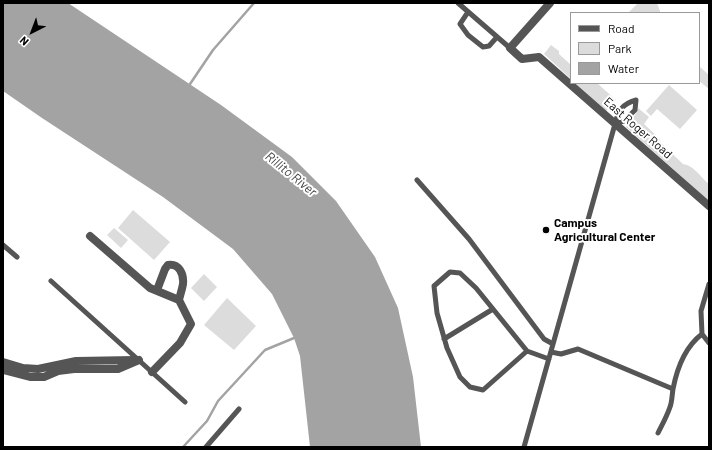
<!DOCTYPE html>
<style>
body{margin:0}
#map{position:relative;width:712px;height:450px;overflow:hidden;background:#fff;font-family:Barlow,sans-serif}
canvas{display:block}
.frame{position:absolute;inset:0;border:4px solid #000;pointer-events:none}
.legend{position:absolute;left:570px;top:12px;width:130px;height:72px;box-sizing:border-box;background:#fff;border:1px solid #999;margin:0;padding:5px 7px;list-style:none;font-size:12px;color:#000}
.legend li{display:flex;align-items:center;gap:8px;height:20px}
.legend b{width:20px;border:1px solid #999}
.north{position:absolute;left:12px;top:12px;width:40px;height:40px;-webkit-text-stroke:3px #fff;paint-order:stroke;rotate:222deg;font-size:11px;font-weight:700;line-height:16px;text-align:center;color:#000}
.north::after{content:'';display:block;margin:auto;width:14px;height:18px;background:#000;clip-path:polygon(50% 0,100% 100%,50% 72%,0 100%)}
</style>
<div id="map">
<canvas width="712" height="450"></canvas>
<div class="frame"></div>
<ul class="legend">
<li><b style="height:5px;background:#555"></b>Road</li>
<li><b style="height:11px;background:#dcdcdc"></b>Park</li>
<li><b style="height:11px;background:#a3a3a3"></b>Water</li>
</ul>
<div class="north">N</div>
</div>
<script>
const context = document.querySelector('canvas').getContext('2d');
context.lineJoin = 'round';
function fillPath(path, color) { context.fillStyle = color; context.fill(path, 'evenodd'); }
function trace(path, color, width, dash) { context.strokeStyle = color; context.lineWidth = width; context.lineCap = dash ? 'butt' : 'round'; context.setLineDash(dash || []); context.stroke(path); }
function label(font, color, halo, rows, align = 'center') {
  context.font = font + ' Barlow,sans-serif'; context.lineWidth = 4; context.setLineDash([]); context.textBaseline = 'middle'; context.strokeStyle = halo; context.fillStyle = color; for (const [text, x, y, turn = 0] of rows) {
    context.save(); context.translate(x, y); context.rotate((+turn || 0) * Math.PI / 180); context.textAlign = isNaN(turn) ? turn : align; if (halo) context.strokeText(text, 0, 0); context.fillText(text, 0, 0); context.restore();
  }
}
const green = new Path2D(`
 M638 3H657L660 11V13H628Z
 M551 45 559 51V54L571 65V79L544 54Z
 M699 66 709 75V89L699 81Z
 M575 83H597L616 100 606 111Z
 M669 85 697 110 680 129 657 109 651 116 646 111Z
 M638 108 649 117 644 124 660 139 659 141 683 164C694 165 701 178 709 184V201L626 127 635 115Z
 M133 210 170 242 154 260 118 228Z
 M114 228 128 240 121 248 107 235Z
 M204 274 217 287 204 301 191 288Z
 M227 298 256 326 234 350 204 325Z`);
const water = new Path2D(`
 M3 3H68L221 105 292 157 336 201 375 257 398 308 413 377 421 447H310L300 356 294 338 272 294 233 249 163 197 42 118 3 91Z`);
const stream = new Path2D(`
 M188 87 213 50 254 3
 M183 447 207 421 218 401 265 350 294 338H296`);
const lane = new Path2D(`
 M458 3 510 48
 M468 12 460 24 468 35 483 47 489 46 497 37
 M636 100 635 110 624 121 615 124C618 111 622 104 636 100Z
 M417 180 469 239 544 339 553 344
 M3 245 17 257
 M51 281 185 402
 M709 284 701 311 702 334 709 343
 M444 339 493 309
 M527 351 483 390 470 387 460 377 447 348 437 313 434 286 450 272 460 273 476 288 527 351 549 359
 M551 352 561 354 578 349 673 389
 M658 433C662 425 667 416 670 407 672 402 672 395 673 389 677 368 685 347 702 334
 M206 447 239 409
 M524 447 615 124`);
const street = new Path2D(`
 M550 3 510 48 522 59 539 57 709 206
 M90 236 150 288 179 300
 M157 290 165 269 168 265C179 263 184 274 183 284 182 290 180 295 179 300
 M3 362 23 368 38 369 76 361 135 360
 M3 370 30 377H44L58 371 74 369H118L139 360
 M152 372 180 343 191 324 179 300`);
const markers = [
 [546,230,4,"#000"]
];
const streetNames = [
 ["East Roger Road",638,128,41]
];
const poiNames = [
 ["Campus",554,223],
 ["Agricultural Center",554,237]
];
const waterNames = [
 ["Rillito River",291,174,39]
];
fillPath(green, '#dcdcdc');
fillPath(water, '#a3a3a3');
trace(stream, '#a3a3a3', 2.5);
trace(lane, '#555', 5);
trace(street, '#555', 8);
for (const [x, y, r, color] of markers) { const dot = new Path2D(); dot.arc(x, y, r, 0, 2 * Math.PI); context.fillStyle = color; context.fill(dot); trace(dot, '#fff', 1.5); }
label('12px', '#000', '#fff', streetNames);
label('bold 12px', '#000', '#fff', poiNames, 'left');
label('italic 13px', '#444', '#fff', waterNames);
</script>
